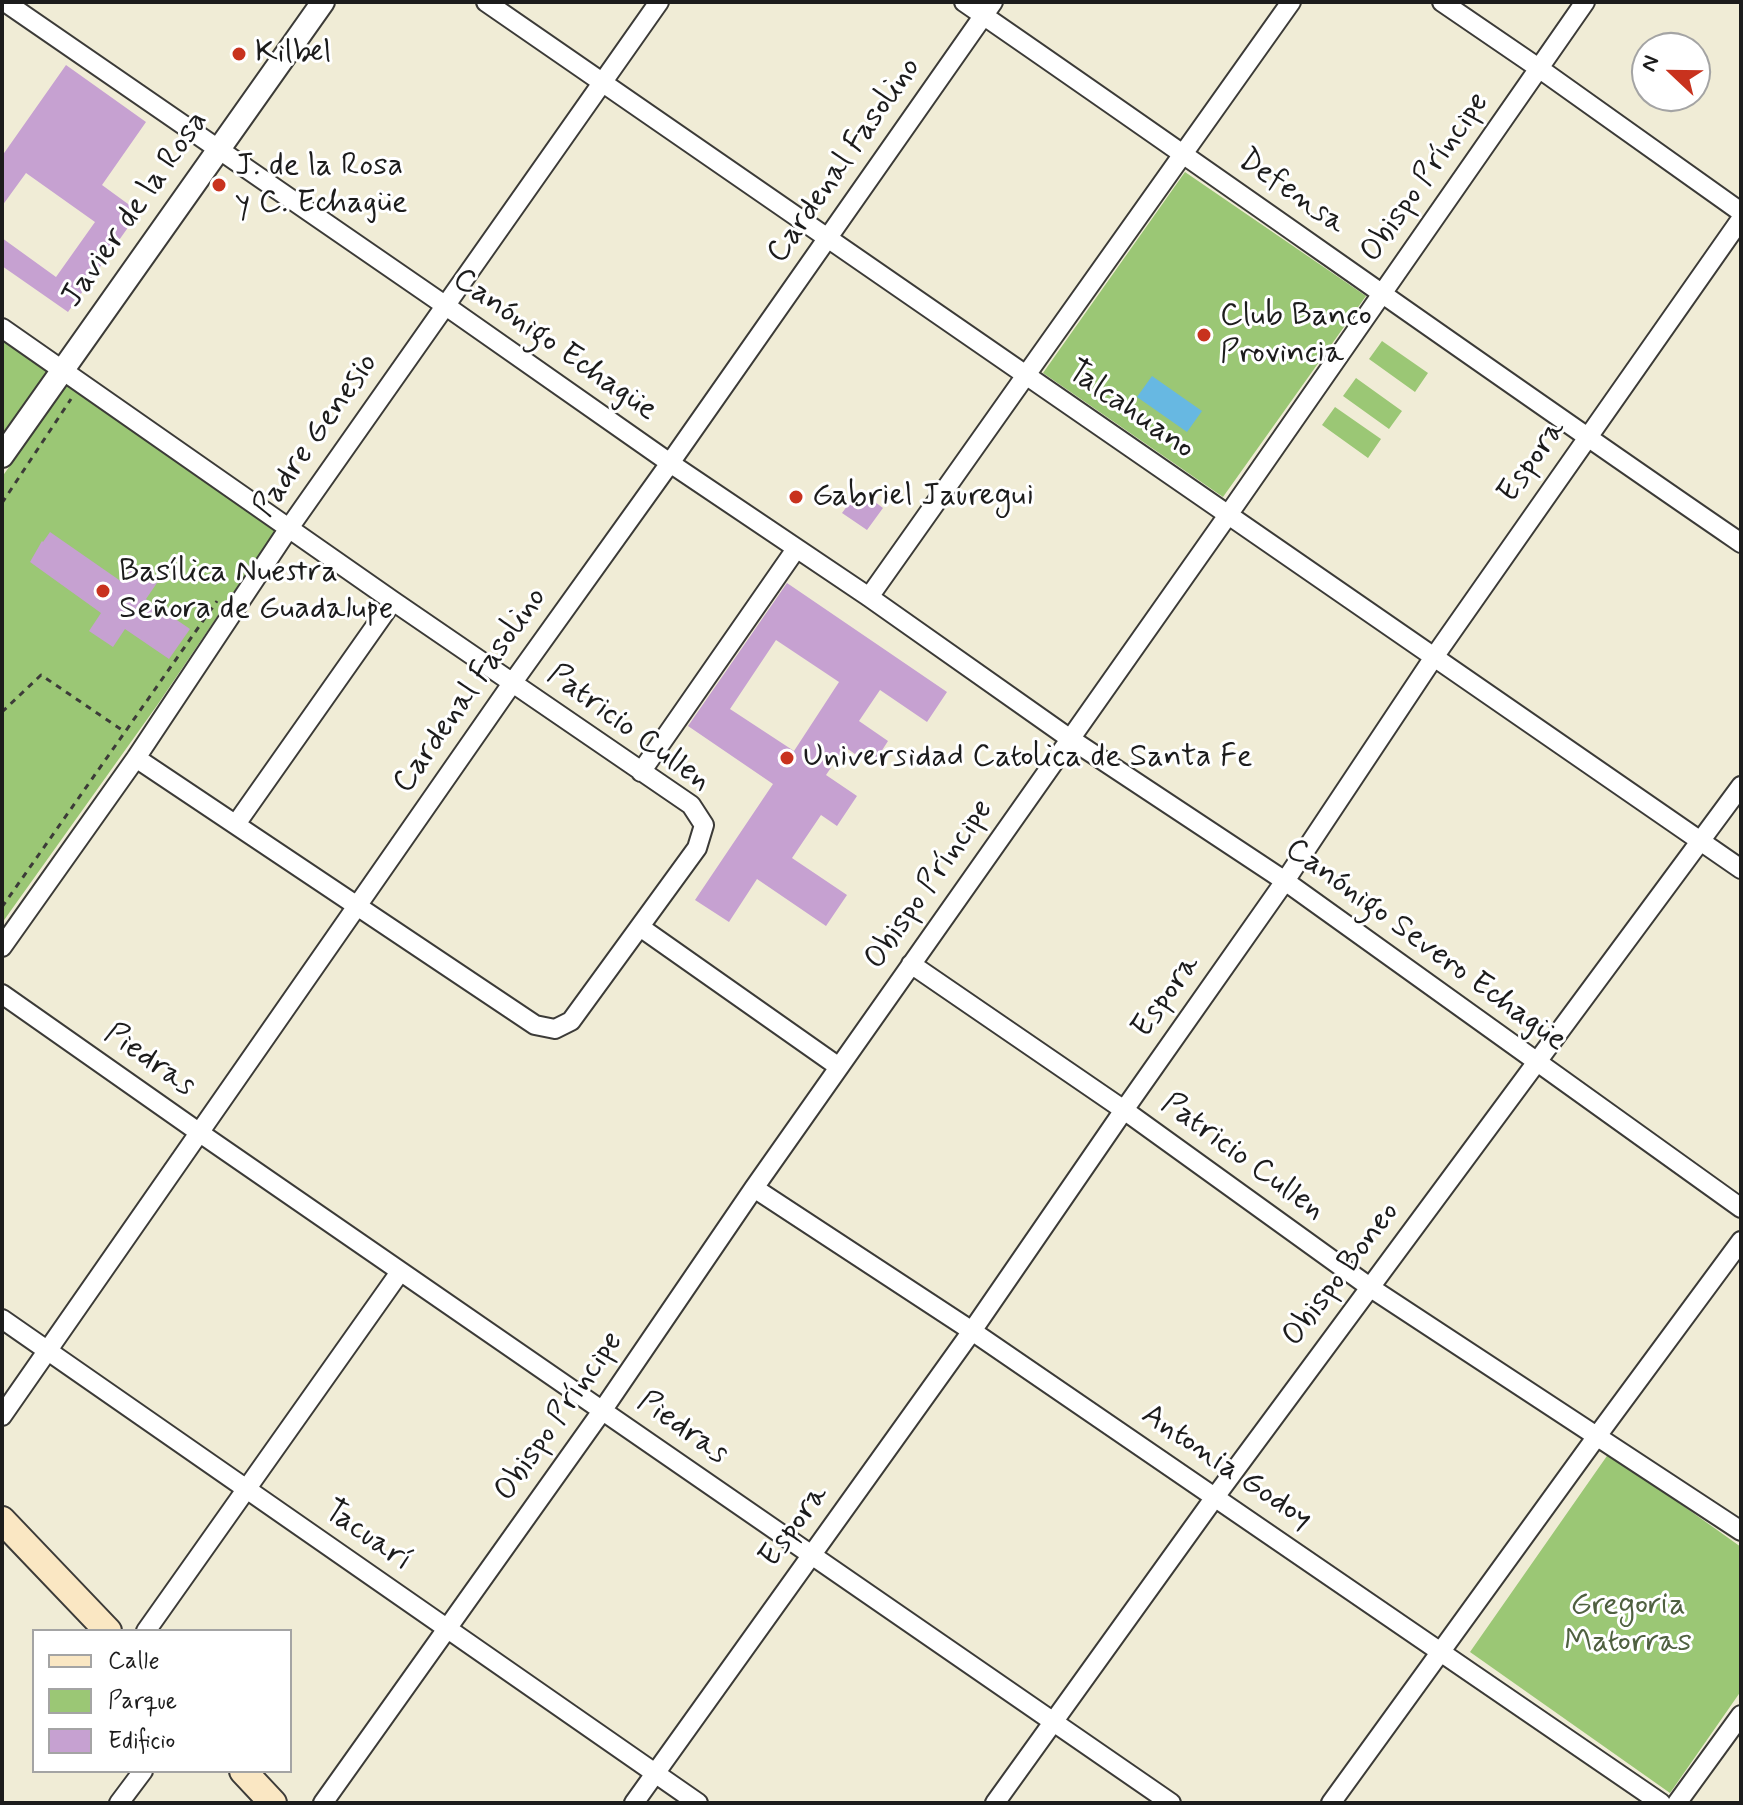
<!DOCTYPE html>
<meta charset="utf-8">
<style>
body{margin:0}
#map{position:relative;width:1743px;height:1805px;overflow:hidden;background:#f0ecd6;font-family:Mynerve,sans-serif}
canvas{display:block}
.frame{position:absolute;inset:0;border:4px solid #1c1c1c;pointer-events:none}
.legend{position:absolute;left:32px;top:1629px;width:260px;height:144px;box-sizing:border-box;background:#fff;border:2px solid #a4a4a4;margin:0;padding:10px 14px;list-style:none;font-size:24px;color:#1c1c1c}
.legend li{display:flex;align-items:center;gap:16px;height:40px}
.legend b{width:40px;border:2px solid #a4a4a4}
.north{position:absolute;left:1631px;top:32px;width:80px;height:80px;box-sizing:border-box;background:#fff;border:2px solid #a4a4a4;border-radius:50%;rotate:292deg;font-size:22px;font-weight:700;line-height:32px;text-align:center;color:#1c1c1c}
.north::after{content:'';display:block;margin:auto;width:28px;height:36px;background:#c8321e;clip-path:polygon(50% 0,100% 100%,50% 72%,0 100%)}
</style>
<div id="map">
<canvas width="1743" height="1805"></canvas>
<div class="frame"></div>
<ul class="legend">
<li><b style="height:10px;background:#fae7c3"></b>Calle</li>
<li><b style="height:22px;background:#9bc775"></b>Parque</li>
<li><b style="height:22px;background:#c6a1d1"></b>Edificio</li>
</ul>
<div class="north">N</div>
</div>
<script>
const context = document.querySelector('canvas').getContext('2d');
context.lineJoin = 'round';
function fillPath(path, color) { context.fillStyle = color; context.fill(path, 'evenodd'); }
function trace(path, color, width, dash) { context.strokeStyle = color; context.lineWidth = width; context.lineCap = dash ? 'butt' : 'round'; context.setLineDash(dash || []); context.stroke(path); }
function label(font, color, halo, rows, align = 'center') {
  context.font = font + ' Mynerve,sans-serif'; context.lineWidth = 6; context.setLineDash([]); context.textBaseline = 'middle'; context.strokeStyle = halo; context.fillStyle = color; for (const [text, x, y, turn = 0] of rows) {
    context.save(); context.translate(x, y); context.rotate((+turn || 0) * Math.PI / 180); context.textAlign = isNaN(turn) ? turn : align; if (halo) context.strokeText(text, 0, 0); context.fillText(text, 0, 0); context.restore();
  }
}
const green = new Path2D(`
 M1185 172 1366 296 1223 497 1043 373Z
 M2 340 50 372 2 441Z
 M1382 341 1428 373 1415 392 1369 359Z
 M1356 378 1402 411 1389 429 1343 396Z
 M66 385 275 531 158 704 2 923V477Z
 M1335 407 1381 439 1368 458 1322 425Z
 M1609 1453 1741 1547V1691L1670 1793 1470 1652Z`);
const water = new Path2D(`
 M1152 376 1202 411 1187 432 1137 397Z`);
const building = new Path2D(`
 M66 65 146 122 102 185 139 212 68 312 2 266V238L56 277 95 222 26 173 2 206V156Z
 M859 490 883 508 867 530 842 513Z
 M50 532 122 582 134 564 159 580 146 599 190 629 169 659 125 629 113 647 89 631 101 613 30 562 42 541 43 542Z
 M787 583 947 692 927 722 880 690 859 721 888 741 872 766 845 747 826 775 857 796 837 826 821 815 792 858 847 895 826 926 757 879 729 922 695 900 773 784 688 726ZM776 640 839 682 794 751 730 709Z`);
const path = new Path2D(`
 M2 503 71 399
 M2 712 41 675 125 732
 M2 907 217 601`);
const minor = new Path2D(`
 M5 2 446 306 670 463 869 597 1069 738 1285 881 1741 1208
 M486 2 1741 869
 M964 2C1224 181 1481 365 1741 543
 M1442 2 1540 69 1741 212
 M2 328 393 601 691 805 704 825 697 848 571 1021 555 1029 535 1025 136 758
 M869 597C1010 399 1149 199 1291 2
 M641 772 796 549
 M236 824 393 601
 M640 927 839 1067
 M2 947 136 758 289 528 659 2
 M911 964 1124 1110 1371 1288 1741 1531
 M2 994 200 1133 1171 1803
 M754 1188 972 1331 1661 1803
 M2 1319 698 1803
 M2 1416 513 682 670 463 993 2
 M146 1631 400 1272
 M119 1803 143 1771
 M323 1803 602 1411 754 1188 1228 515 1585 2
 M634 1803 972 1331 1124 1110 1285 881 1434 657 1741 219
 M995 1803 1215 1497 1741 786
 M1331 1803 1597 1436 1741 1241
 M1677 1803 1741 1715`);
const tertiary = new Path2D(`
 M2 456 323 2`);
const secondary = new Path2D(`
 M2 1520 108 1631
 M243 1771 273 1803`);
const markers = [
 [239,54,8,"#c8321e"],
 [219,185,8,"#c8321e"],
 [1204,335,8,"#c8321e"],
 [796,497,8,"#c8321e"],
 [103,591,8,"#c8321e"],
 [787,758,8,"#c8321e"]
];
const poiNames = [
 ["Kilbel",255,54],
 ["J. de la Rosa",235,167],
 ["y C. Echagüe",235,204],
 ["Club Banco",1220,317],
 ["Provincia",1220,354],
 ["Gabriel Jauregui",812,497],
 ["Basílica Nuestra",119,573],
 ["Señora de Guadalupe",119,610],
 ["Universidad Catolica de Santa Fe",803,758]
];
const streetNames = [
 ["Cardenal Fasolino",845,161,-55],
 ["Obispo Príncipe",1426,178,-55],
 ["Defensa",1291,193,35],
 ["Javier de la Rosa",136,210,-55],
 ["Canónigo Echagüe",554,346,35],
 ["Talcahuano",1130,411,35],
 ["Padre Genesio",317,436,-55],
 ["Espora",1533,462,-55],
 ["Cardenal Fasolino",471,691,-55],
 ["Patricio Cullen",628,729,36],
 ["Obispo Príncipe",930,885,-55],
 ["Canónigo Severo Echagüe",1425,946,36],
 ["Espora",1167,997,-55],
 ["Piedras",149,1061,35],
 ["Patricio Cullen",1242,1158,36],
 ["Obispo Boneo",1342,1275,-53],
 ["Obispo Príncipe",560,1417,-55],
 ["Piedras",682,1429,35],
 ["Antonia Godoy",1226,1468,34],
 ["Espora",795,1527,-54],
 ["Tacuarí",367,1537,35]
];
const parkNames = [
 ["Gregoria",1628,1606],
 ["Matorras",1628,1643]
];
fillPath(green, '#9bc775');
fillPath(water, '#67b8e2');
fillPath(building, '#c6a1d1');
trace(minor, '#3c3b38', 22);
trace(tertiary, '#3c3b38', 26);
trace(secondary, '#3c3b38', 30);
trace(path, '#3c3b38', 3, [6, 6]);
trace(minor, '#fff', 18);
trace(tertiary, '#fff', 22);
trace(secondary, '#fae7c3', 26);
for (const [x, y, r, color] of markers) { const dot = new Path2D(); dot.arc(x, y, r, 0, 2 * Math.PI); context.fillStyle = color; context.fill(dot); trace(dot, '#fff', 3); }
label('32px', '#1c1c1c', '#fff', poiNames, 'left');
label('32px', '#1c1c1c', '#fff', streetNames);
label('32px', '#4f6040', '#fff', parkNames);
</script>
